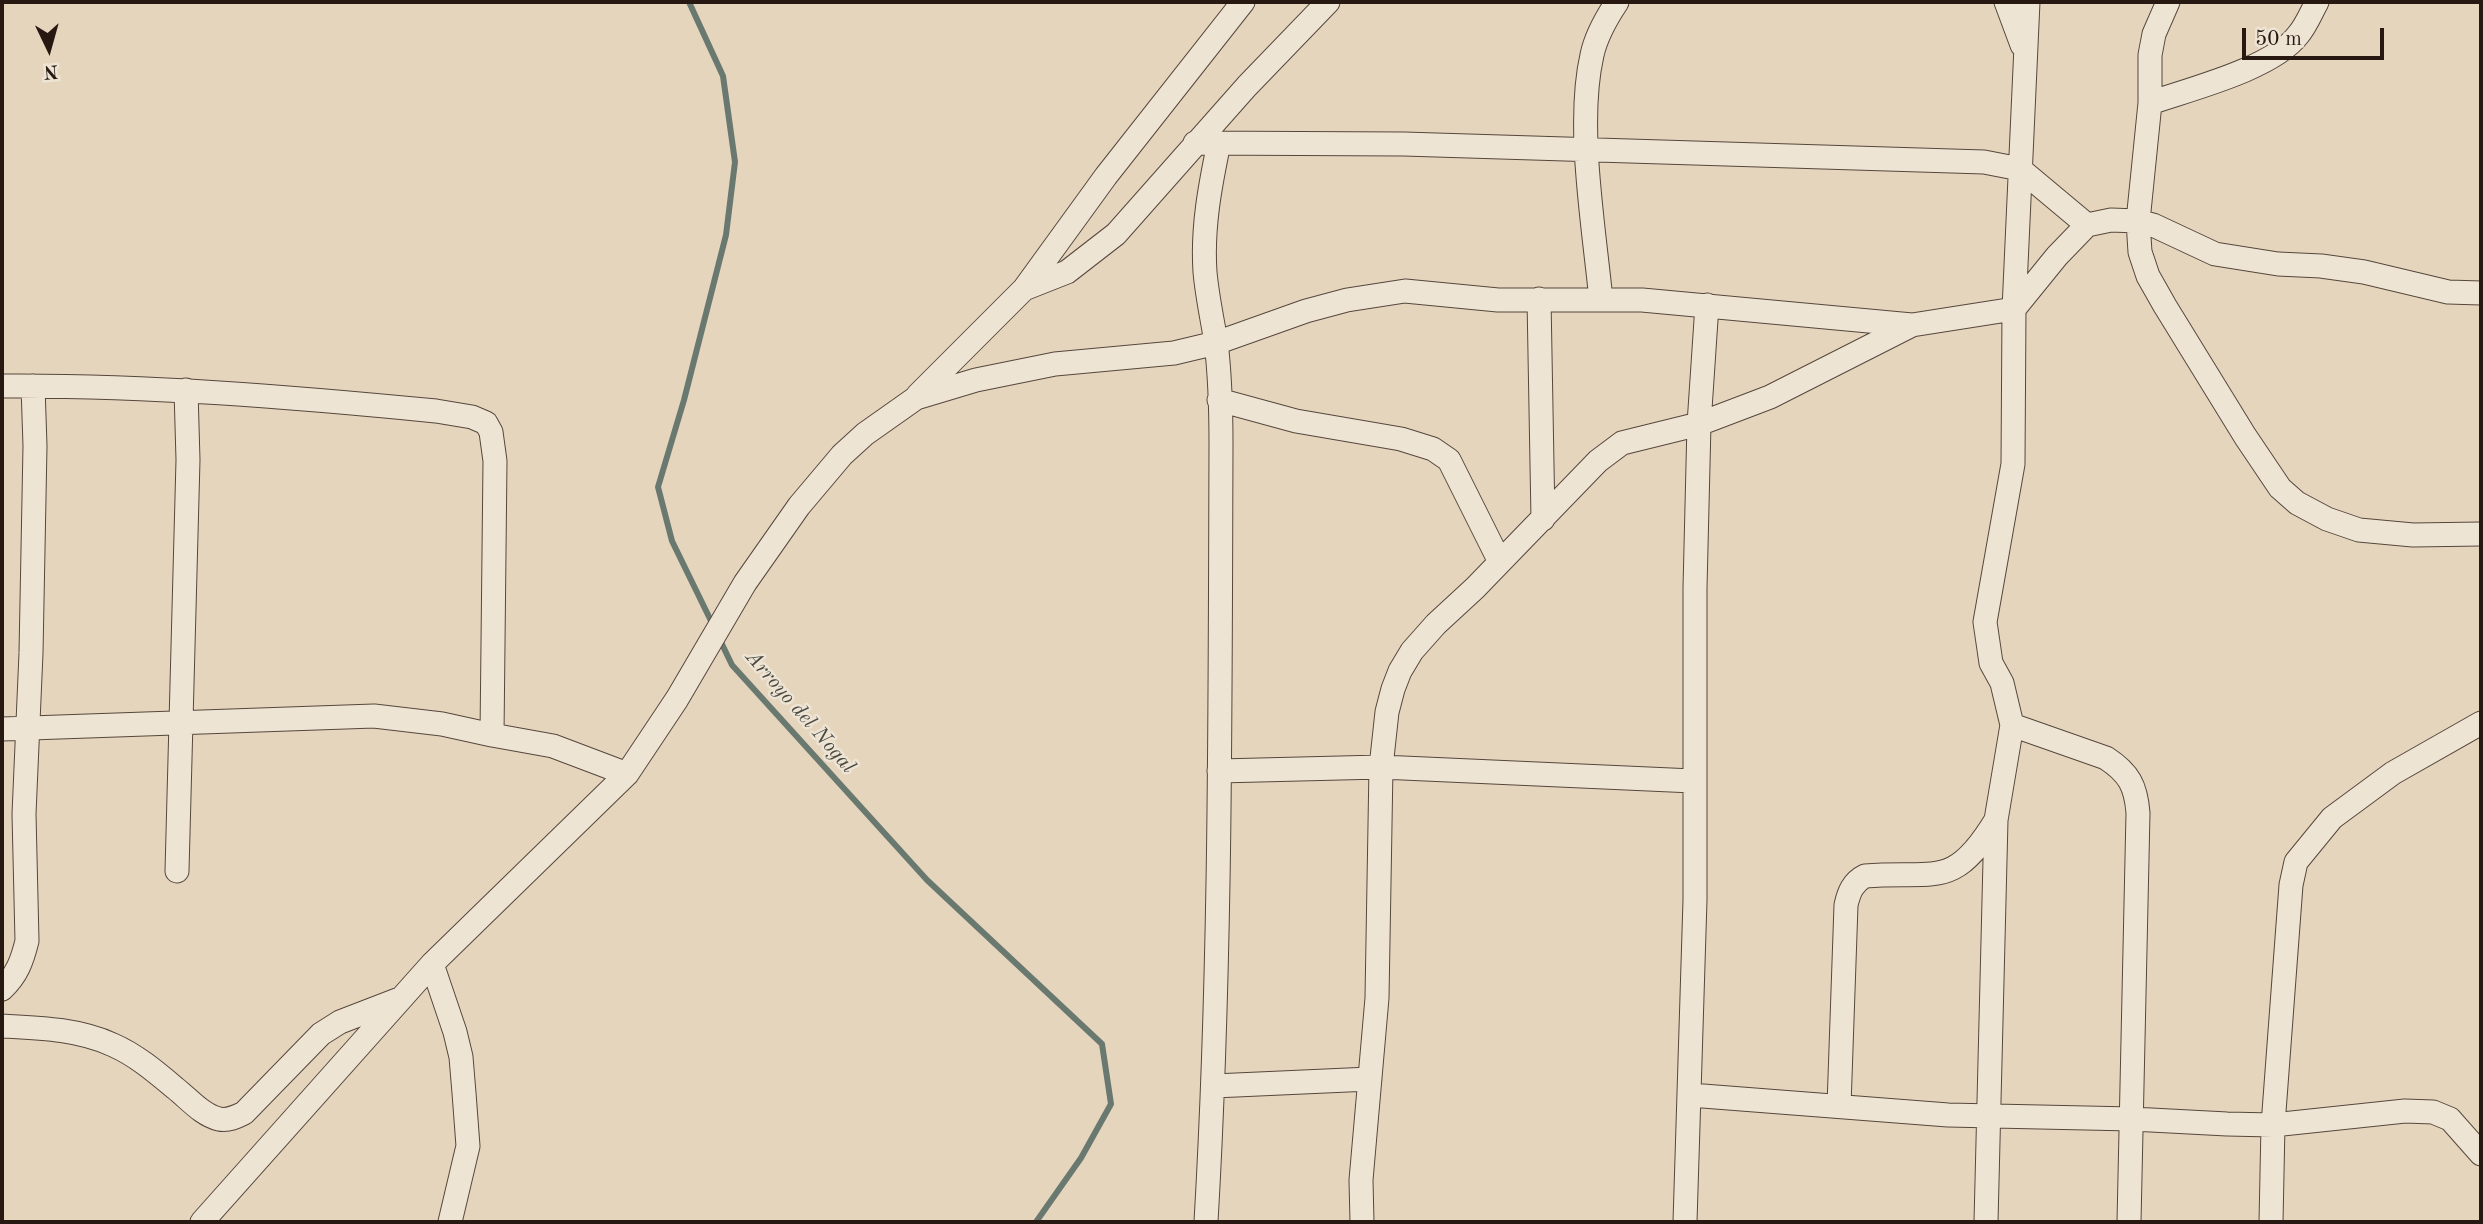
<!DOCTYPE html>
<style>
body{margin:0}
#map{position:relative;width:2483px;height:1224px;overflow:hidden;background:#e5d5bd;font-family:"Old Standard TT",serif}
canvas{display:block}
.frame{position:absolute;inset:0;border:4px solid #271812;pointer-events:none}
.north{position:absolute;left:14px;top:14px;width:70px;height:70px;-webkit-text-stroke:5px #eee4d4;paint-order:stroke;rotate:175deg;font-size:19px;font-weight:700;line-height:28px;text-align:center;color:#271812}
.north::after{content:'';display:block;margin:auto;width:24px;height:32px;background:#271812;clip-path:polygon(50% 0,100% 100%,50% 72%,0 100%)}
.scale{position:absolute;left:2242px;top:28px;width:142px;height:32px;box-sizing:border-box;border:4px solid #271812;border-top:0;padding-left:9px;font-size:21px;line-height:24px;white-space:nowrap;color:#271812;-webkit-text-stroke:5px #eee4d4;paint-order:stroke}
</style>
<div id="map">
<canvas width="2483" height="1224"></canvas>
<div class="frame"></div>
<div class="north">N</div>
<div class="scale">50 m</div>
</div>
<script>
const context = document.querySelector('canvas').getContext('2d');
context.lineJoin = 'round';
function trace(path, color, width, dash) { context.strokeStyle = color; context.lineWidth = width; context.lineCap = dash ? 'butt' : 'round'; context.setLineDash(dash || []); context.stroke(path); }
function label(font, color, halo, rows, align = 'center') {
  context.font = font + ' "Old Standard TT",serif'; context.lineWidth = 5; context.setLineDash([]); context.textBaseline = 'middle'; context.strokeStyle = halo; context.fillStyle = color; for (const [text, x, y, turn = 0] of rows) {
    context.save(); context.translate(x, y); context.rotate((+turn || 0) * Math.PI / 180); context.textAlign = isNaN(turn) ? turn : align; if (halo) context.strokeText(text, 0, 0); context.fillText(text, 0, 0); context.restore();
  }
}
const stream = new Path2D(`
 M689 2 723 76 735 162 726 235 684 400 658 487 672 541 713 625
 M719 638 732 665 927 880 1102 1044 1111 1104 1081 1158 1036 1222`);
const street = new Path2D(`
 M2006 2 2022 45
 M2317 2C2311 13 2306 26 2298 35 2272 69 2190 89 2150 103L2138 221 2140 252 2148 276 2165 306 2245 436 2280 488 2297 503 2327 519 2359 530 2413 535 2481 534
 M2150 103V55L2154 34 2168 2
 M1195 143 1404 144 1984 162 2020 169 2087 225
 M1024 289 1106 176 1243 2
 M1539 299 1543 519
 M1601 300C1594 227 1576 125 1592 55 1596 36 1607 17 1617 2
 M2 386C147 385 292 397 436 411L472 417 486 423 491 432 495 461 492 735 553 746 627 774
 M918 395 1024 289 1067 272 1116 234 1247 86 1328 2
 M1219 400 1296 421 1401 439 1433 449 1449 460 1500 562
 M2012 725 2106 758C2129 773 2136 786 2138 813L2129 1222
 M2 729 374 716 442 724 492 735
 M1219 771 1381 767 1693 781
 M177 871 188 460 186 390
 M432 964 455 1032 461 1057 464 1093 468 1146 450 1222
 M2 989C17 975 22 961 27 941L24 814 31 653 35 446 33 386
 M2 1026C40 1028 78 1029 113 1045 136 1055 156 1072 175 1088 189 1099 202 1115 219 1119 228 1121 236 1117 244 1113L321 1034 340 1022 397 1000
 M1214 1086 1370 1079
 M1690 1095 1948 1115 2132 1119 2227 1124 2273 1125 2405 1111 2433 1112 2450 1119 2481 1154
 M1839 1106 1846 905C1849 892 1853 882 1865 876 1936 870 1953 891 1996 820
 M202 1222 432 964 627 774 677 699 745 583 799 506 842 455 865 434 916 398 976 380 1055 364 1174 353 1216 343 1306 311 1347 300 1405 291 1498 300H1642L1912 325 2014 309 2057 256 2087 225 2111 220 2138 221 2153 225 2215 254 2278 264 2321 266 2364 272 2448 292 2481 293
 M1206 1222C1221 964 1220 704 1221 445 1221 411 1220 375 1216 342 1212 318 1207 295 1205 272 1202 228 1210 186 1219 143
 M1362 1222 1361 1180 1377 998 1381 767 1387 712 1393 689 1400 671 1412 651 1436 624 1475 588 1598 461 1622 443 1699 424 1770 397 1912 325
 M1685 1222 1695 900V588L1699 424 1707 305
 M1986 1222 1996 820 2012 725 2002 683 1991 663 1985 622 2013 464 2014 309 2028 2
 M2271 1222 2273 1125 2291 885 2296 862 2332 818 2393 773 2481 723`);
const waterNames = [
 ["Arroyo del Nogal",800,712,49]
];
trace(stream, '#6a7970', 6);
trace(street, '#56473d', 25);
trace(street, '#eee4d4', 23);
label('italic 21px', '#484841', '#eee4d4', waterNames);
</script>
